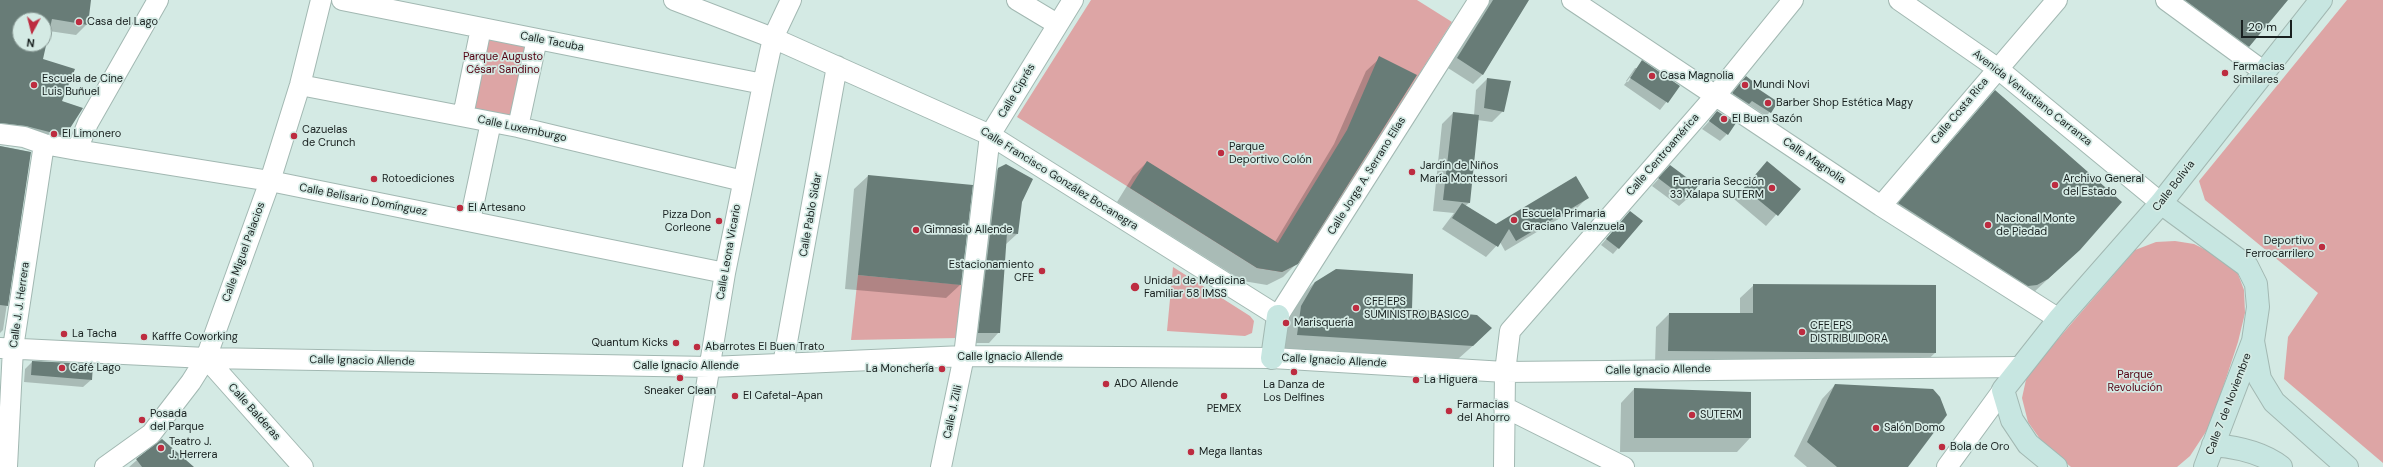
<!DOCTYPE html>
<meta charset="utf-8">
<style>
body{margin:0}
#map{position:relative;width:2383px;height:467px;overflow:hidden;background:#d4eae4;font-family:"DM Sans",sans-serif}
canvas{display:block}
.north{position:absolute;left:12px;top:12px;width:40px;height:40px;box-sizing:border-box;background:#d4eae4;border:1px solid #899995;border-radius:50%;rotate:187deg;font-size:11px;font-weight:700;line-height:16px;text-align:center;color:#18201f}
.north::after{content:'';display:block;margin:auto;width:14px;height:18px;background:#bd2c40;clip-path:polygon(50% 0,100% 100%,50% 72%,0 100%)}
.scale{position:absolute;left:2241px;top:20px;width:51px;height:18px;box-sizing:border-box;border:2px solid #18201f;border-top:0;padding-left:5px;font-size:12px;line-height:14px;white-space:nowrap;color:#18201f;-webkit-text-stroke:3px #d4eae4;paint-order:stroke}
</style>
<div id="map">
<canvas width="2383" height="467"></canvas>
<div class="north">N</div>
<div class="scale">20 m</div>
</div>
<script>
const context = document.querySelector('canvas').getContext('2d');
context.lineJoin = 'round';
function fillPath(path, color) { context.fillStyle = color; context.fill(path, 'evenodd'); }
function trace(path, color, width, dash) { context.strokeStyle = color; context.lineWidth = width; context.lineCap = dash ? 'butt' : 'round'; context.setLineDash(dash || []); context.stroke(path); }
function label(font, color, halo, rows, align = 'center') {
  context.font = font + ' "DM Sans",sans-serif'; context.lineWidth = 3.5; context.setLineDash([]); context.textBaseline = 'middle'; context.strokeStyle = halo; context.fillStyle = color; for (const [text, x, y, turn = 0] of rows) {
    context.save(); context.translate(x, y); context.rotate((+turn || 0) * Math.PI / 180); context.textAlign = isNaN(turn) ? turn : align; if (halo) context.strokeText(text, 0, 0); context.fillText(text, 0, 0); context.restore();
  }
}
const green = new Path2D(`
 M1091 0H1417L1452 22 1301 262 1282 272 1257 268 1017 117Z
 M2347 0H2383V463L2284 379 2288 337 2318 293 2205 200 2199 181Z
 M483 31 534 40 516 124 466 115Z
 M2175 241 2194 244 2222 258 2238 274 2244 290 2245 313 2238 342 2211 424 2190 456 2177 467H2071L2045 446 2028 422 2022 398 2027 375 2135 250 2156 242Z
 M1173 267 1250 316 1254 321 1252 333 1245 336 1167 331Z
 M858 275 964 285 958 338 851 340Z`);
const shadow = new Path2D(`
 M0 0H90L87 24 76 35 49 31 42 59 61 102 64 136 53 146 0 134ZM20 20H44V44H20Z
 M1487 0H1528L1483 74 1473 84 1448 68 1483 13 1481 9Z
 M2155 0H2287L2235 60Z
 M1380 58 1297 263 1283 277 1267 285 1243 281 1117 202 1133 176 1147 162 1275 242 1334 144 1366 71Z
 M1642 62 1679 86 1660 110 1624 85ZM1635 68H1638L1628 82 1626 81Z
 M1487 79 1503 111 1492 122 1477 120 1469 203 1465 206 1496 225 1587 198 1577 208 1505 251 1500 242 1486 257 1442 229 1454 213 1433 211 1442 124 1453 113 1474 115 1476 90Z
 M1743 81 1753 87 1770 112 1766 116 1748 104 1745 107 1730 97Z
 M1995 92 2065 263 2033 293 1886 217Z
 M1718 112 1727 134 1720 141 1702 129Z
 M0 146 30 152 3 330 0 333Z
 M998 169 1021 202 1017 234 1005 245 999 332 989 343H968L987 180Z
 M1757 173 1799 189 1766 226 1734 199Z
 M1663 174 1687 199 1679 206 1652 186Z
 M868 176 960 285 946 298 845 289 854 189Z
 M1625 218 1641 222 1613 254 1601 245Z
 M1315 282 1411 310 1477 342 1458 359 1284 349 1288 320 1301 296Z
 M1754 285 1935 353 1921 366 1655 364 1656 327 1669 314H1740V298Z
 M32 362 91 380 83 387 24 382 25 369Z
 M1835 385 1907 467H1807L1794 456 1822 399Z
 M1634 389 1750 438 1737 452H1620L1621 403Z
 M162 440 193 467H129L137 460Z`);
const building = new Path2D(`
 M0 0H91L88 25 52 19 43 59 75 69 62 101 83 108 65 136 26 126 0 123ZM20 20H44V44H20Z
 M1493 0H1529L1483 75 1457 58Z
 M2185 0H2288L2249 47Z
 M1379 56 1417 75 1298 264 1282 272 1257 268 1130 188 1147 161 1278 243 1347 130Z
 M1642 60 1680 86 1668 103 1630 78Z
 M1746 76 1756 84 1754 86 1778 102 1771 113 1752 101 1749 104 1732 93Z
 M1487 78 1511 81 1504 112 1484 108Z
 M1995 90 2122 202 2080 250 2048 279 2037 285 2028 286 1898 203Z
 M1717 111 1736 123 1728 135 1709 121Z
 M1453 112 1479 115 1470 203 1443 200Z
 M0 146 31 152 8 306 0 305Z
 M1767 161 1801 189 1778 216 1744 188Z
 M1006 164 1033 179 1022 202 1018 234 1007 233 1000 333H978L998 168Z
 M1670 165 1698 186 1687 200 1658 178Z
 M868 175 973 185 961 285 858 275Z
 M1576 176 1589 198 1516 241 1509 229 1498 247 1452 218 1462 203 1496 224Z
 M1630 211 1643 221 1619 249 1606 239Z
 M1336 269 1413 274 1412 309 1477 315 1492 328 1473 346 1297 335 1301 306 1315 282Z
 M1753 284 1936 285V353L1668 351 1669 313H1753Z
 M32 361 93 364 92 380 31 375Z
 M1835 384 1933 389 1940 397 1947 415 1908 467H1837L1807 442Z
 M1634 388 1751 392V438H1634Z
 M162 439 194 467H142L136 459Z`);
const street = new Path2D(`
 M342 0 763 84
 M674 0 773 38 990 135 1278 316 1479 0
 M1017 0 1057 24
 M1572 0 1881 206 2059 319
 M1899 0 1997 68 2161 203
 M2166 0 2263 71
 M300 85 518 127 743 181
 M463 116 481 28
 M518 127 537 39
 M0 134 24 137 44 144 77 150 270 181 725 273
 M77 150 88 123 158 0
 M1881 206 2057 0
 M470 221 491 122
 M0 348 206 358 710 367 964 356 1272 358 1505 372 2021 367
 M206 358 303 467
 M783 364 837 66
 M1504 407 1624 467
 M7 467 13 348 44 144
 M105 467 151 434 191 382 206 358 270 181 300 85 321 0
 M693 467 725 273 763 84 773 38 791 0
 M941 467 964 356 990 135 1073 0
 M1504 467 1505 372 1510 331 1716 95 1793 0
 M1947 467 2003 390`);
const secondary = new Path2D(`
 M2161 203 2247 266 2256 284 2258 307 2253 341 2260 379 2274 402 2347 467
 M1272 358 1278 316
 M2213 445C2237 447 2262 452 2281 467
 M2056 467 2028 444 2012 420 2003 390 2059 319 2161 203 2321 0
 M2205 467 2253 341`);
const markers = [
 [79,22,4,"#bd2c40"],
 [2225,73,4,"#bd2c40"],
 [1652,76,4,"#bd2c40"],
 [34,85,4,"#bd2c40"],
 [1745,85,4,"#bd2c40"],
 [1768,103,4,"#bd2c40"],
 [1724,119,4,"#bd2c40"],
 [54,134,4,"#bd2c40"],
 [294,136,4,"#bd2c40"],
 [1221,153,4,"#bd2c40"],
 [1412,172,4,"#bd2c40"],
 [374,179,4,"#bd2c40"],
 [2055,185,4,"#bd2c40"],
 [1772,188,4,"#bd2c40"],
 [460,208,4,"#bd2c40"],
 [1514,220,4,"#bd2c40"],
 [719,221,4,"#bd2c40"],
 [1988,225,4,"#bd2c40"],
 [916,230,4,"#bd2c40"],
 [2322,247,4,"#bd2c40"],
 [1042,271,4,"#bd2c40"],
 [1135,287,5,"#bd2c40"],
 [1356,308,4,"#bd2c40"],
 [1286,323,4,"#bd2c40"],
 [1802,332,4,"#bd2c40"],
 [64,334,4,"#bd2c40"],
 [144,337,4,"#bd2c40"],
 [676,343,4,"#bd2c40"],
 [697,347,4,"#bd2c40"],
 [62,368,4,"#bd2c40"],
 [942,369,4,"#bd2c40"],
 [1294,372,4,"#bd2c40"],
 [680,378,4,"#bd2c40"],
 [1416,380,4,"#bd2c40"],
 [1106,384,4,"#bd2c40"],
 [735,396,4,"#bd2c40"],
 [1224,396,4,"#bd2c40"],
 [1449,411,4,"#bd2c40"],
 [1692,415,4,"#bd2c40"],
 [142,420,4,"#bd2c40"],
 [1876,428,4,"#bd2c40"],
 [1942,447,4,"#bd2c40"],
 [161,448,4,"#bd2c40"],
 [1191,452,4,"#bd2c40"]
];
const poiNames = [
 ["Casa del Lago",87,22],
 ["Farmacias",2233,67],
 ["Similares",2233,80],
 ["Casa Magnolia",1660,76],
 ["Escuela de Cine",42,79],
 ["Luis Buñuel",42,92],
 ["Mundi Novi",1753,85],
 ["Barber Shop Estética Magy",1776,103],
 ["El Buen Sazón",1732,119],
 ["Cazuelas",302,130],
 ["de Crunch",302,143],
 ["El Limonero",62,134],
 ["Parque",1229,147],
 ["Deportivo Colón",1229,160],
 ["Jardín de Niños",1420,166],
 ["María Montessori",1420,179],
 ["Rotoediciones",382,179],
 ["Archivo General",2063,179],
 ["del Estado",2063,192],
 ["Funeraria Sección",1764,182,"right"],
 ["33 Xalapa SUTERM",1764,195,"right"],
 ["El Artesano",468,208],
 ["Escuela Primaria",1522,214],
 ["Graciano Valenzuela",1522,227],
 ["Pizza Don",711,215,"right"],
 ["Corleone",711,228,"right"],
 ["Nacional Monte",1996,219],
 ["de Piedad",1996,232],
 ["Gimnasio Allende",924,230],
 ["Deportivo",2314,241,"right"],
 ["Ferrocarrilero",2314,254,"right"],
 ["Estacionamiento",1034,265,"right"],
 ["CFE",1034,278,"right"],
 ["Unidad de Medicina",1144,281],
 ["Familiar 58 IMSS",1144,294],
 ["CFE EPS",1364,302],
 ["SUMINISTRO BASICO",1364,315],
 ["Marisquería",1294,323],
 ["CFE EPS",1810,326],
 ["DISTRIBUIDORA",1810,339],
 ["La Tacha",72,334],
 ["Kafffe Coworking",152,337],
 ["Quantum Kicks",668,343,"right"],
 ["Abarrotes El Buen Trato",705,347],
 ["Café Lago",70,368],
 ["La Monchería",934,369,"right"],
 ["La Higuera",1424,380],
 ["ADO Allende",1114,384],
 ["La Danza de",1294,385,"center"],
 ["Los Delfines",1294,398,"center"],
 ["Sneaker Clean",680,391,"center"],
 ["El Cafetal-Apan",743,396],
 ["Farmacias",1457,405],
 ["del Ahorro",1457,418],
 ["PEMEX",1224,409,"center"],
 ["Posada",150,414],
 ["del Parque",150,427],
 ["SUTERM",1700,415],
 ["Salón Domo",1884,428],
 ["Teatro J.",169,442],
 ["J. Herrera",169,455],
 ["Bola de Oro",1950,447],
 ["Mega llantas",1199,452]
];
const streetNames = [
 ["Calle Tacuba",552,42,11],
 ["Calle Ciprés",1017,91,-59],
 ["Avenida Venustiano Carranza",2032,98,38],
 ["Calle Costa Rica",1960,111,-50],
 ["Calle Luxemburgo",522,129,12],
 ["Calle Centroamérica",1663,155,-49],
 ["Calle Magnolia",1814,161,34],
 ["Calle Jorge A. Serrano Elías",1367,176,-58],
 ["Calle Francisco González Bocanegra",1059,179,32],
 ["Calle Bolivia",2174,186,-52],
 ["Calle Belisario Domínguez",363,200,11],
 ["Calle Pablo Sidar",811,215,-80],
 ["Calle Miguel Palacios",244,252,-70],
 ["Calle Leona Vicario",729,252,-80],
 ["Calle J. J. Herrera",20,305,-82],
 ["Calle Ignacio Allende",1010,357],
 ["Calle Ignacio Allende",362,361,1],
 ["Calle Ignacio Allende",1334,361,3],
 ["Calle Ignacio Allende",686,366],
 ["Calle Ignacio Allende",1658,370,-1],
 ["Calle 7 de Noviembre",2229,404,-69],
 ["Calle Balderas",254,412,48],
 ["Calle J. Zilli",953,412,-78]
];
const parkNames = [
 ["Parque Augusto",503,57],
 ["César Sandino",503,70],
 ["Parque",2135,375],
 ["Revolución",2135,388]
];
fillPath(green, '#dda5a5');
fillPath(shadow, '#0003');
fillPath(building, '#687c77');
trace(street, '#a2b8b2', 22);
trace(secondary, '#a2b8b2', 24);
trace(street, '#fff', 20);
trace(secondary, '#c7e6e1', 22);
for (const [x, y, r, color] of markers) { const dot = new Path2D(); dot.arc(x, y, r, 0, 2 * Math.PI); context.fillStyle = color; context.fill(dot); trace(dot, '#d4eae4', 1.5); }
label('11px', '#18201f', '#d4eae4', poiNames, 'left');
label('11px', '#18201f', '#d4eae4', streetNames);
label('11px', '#550112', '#d4eae4', parkNames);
</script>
